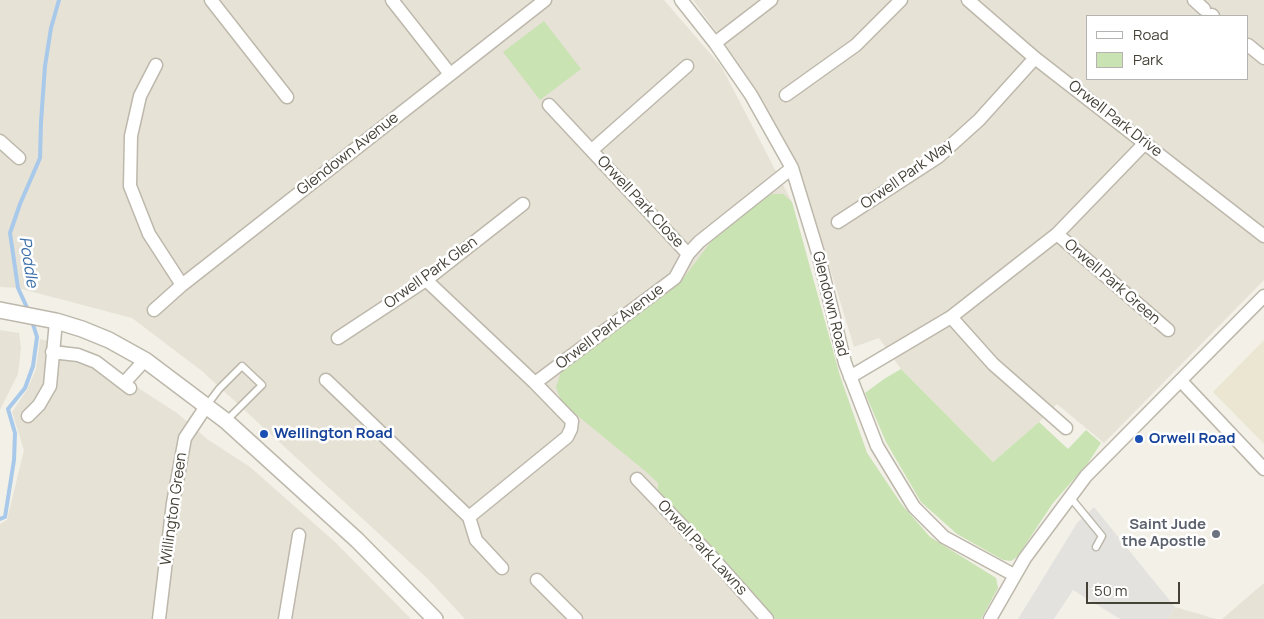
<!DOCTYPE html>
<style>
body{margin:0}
#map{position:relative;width:1264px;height:619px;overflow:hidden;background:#f2f0e7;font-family:Manrope,sans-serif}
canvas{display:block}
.legend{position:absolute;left:1086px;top:15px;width:162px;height:65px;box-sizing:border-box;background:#fff;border:1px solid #b5b3af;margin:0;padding:6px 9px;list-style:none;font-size:15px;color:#454137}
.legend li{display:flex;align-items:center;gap:10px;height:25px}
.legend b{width:25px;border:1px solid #b5b3af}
.scale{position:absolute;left:1086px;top:582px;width:94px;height:22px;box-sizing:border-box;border:2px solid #454137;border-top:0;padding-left:6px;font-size:15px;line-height:18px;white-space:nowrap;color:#454137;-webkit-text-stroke:4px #fff;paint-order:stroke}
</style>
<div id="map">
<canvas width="1264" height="619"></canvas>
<ul class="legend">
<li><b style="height:6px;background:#fff"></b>Road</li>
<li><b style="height:14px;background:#c9e3b3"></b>Park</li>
</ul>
<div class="scale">50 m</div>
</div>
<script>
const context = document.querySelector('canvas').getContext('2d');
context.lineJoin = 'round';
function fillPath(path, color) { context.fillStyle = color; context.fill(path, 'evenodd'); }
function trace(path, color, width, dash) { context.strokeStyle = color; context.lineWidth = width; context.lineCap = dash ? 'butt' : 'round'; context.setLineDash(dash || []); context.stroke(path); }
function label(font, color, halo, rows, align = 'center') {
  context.font = font + ' Manrope,sans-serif'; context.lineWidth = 5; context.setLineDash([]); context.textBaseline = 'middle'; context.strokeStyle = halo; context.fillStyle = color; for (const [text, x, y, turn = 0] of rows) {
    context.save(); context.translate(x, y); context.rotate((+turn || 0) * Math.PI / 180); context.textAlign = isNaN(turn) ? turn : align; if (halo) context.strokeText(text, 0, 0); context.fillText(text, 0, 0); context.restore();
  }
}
const residential = new Path2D(`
 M0 0H664L721 66 792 202 840 376 867 453 902 505 930 537 996 578 998 588 981 619H465L427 578 202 371 132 318 18 288 0 287Z
 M693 0H1264V280L1104 443 1057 404 1039 422 993 462 901 369 879 338 854 347 799 167 721 38ZM1088 16H1248V79H1088Z
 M0 330 19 333 21 348 18 374 0 410Z
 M40 339 78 349 177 413 207 439 250 467 335 542 411 619H0V524L7 520 24 450 12 412 27 390 36 369Z
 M1264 583V619H1222Z
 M1175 607 1216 619H1168Z`);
const education = new Path2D(`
 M1264 340V444L1213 392Z`);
const green = new Path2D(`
 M544 21 581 69 540 100 503 52Z
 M772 194H783L792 202 840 376 867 453 902 505 930 537 996 578 998 588 981 619H776L658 492V483L644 470 562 403 556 387 561 372 679 284 713 239 749 208Z
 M901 369 993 462 1039 422 1068 449 1086 430 1101 443 1088 463 1053 503 1017 557 1011 561 1003 560 957 534 921 502 886 442 865 393 884 379Z`);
const parking = new Path2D(`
 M1094 507 1175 607 1168 619H1120L1073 590 1054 619H1018L1077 523Z`);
const stream = new Path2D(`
 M29 312 18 288 10 233 20 204 40 158 41 122 45 66 51 28 59 0
 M0 519 5 517 14 460 15 433 8 409 25 388 33 366 37 337 32 321`);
const service = new Path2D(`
 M207 405 219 389 242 366 262 385 226 421
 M1070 497 1102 536 1096 547`);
const minor = new Path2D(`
 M211 0 287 97
 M392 0 450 74
 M681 0 715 43 751 95 792 168 818 253 845 363 877 446 914 507 944 537 1014 575
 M968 0 1035 58 1264 236
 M1194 0 1204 9
 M1212 15 1213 16
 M715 43 771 0
 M1248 45 1264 58
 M156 65 140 96 131 136 130 186 149 234 182 285
 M786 95 856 45 901 0
 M549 105 688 254
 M0 141 19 158
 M592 150 687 66
 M838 222 938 157 979 120 1035 58
 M1057 234 1168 330
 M426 280 535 383 675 278 688 254 699 242 792 168
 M154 310 182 285 545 0
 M951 317 993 364 1066 428
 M338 338 426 280 523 204
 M52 352 78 355 96 362 130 388
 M850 377 951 317 1057 234 1146 142
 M326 380 469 517 567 437 571 429 572 421 535 383
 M1181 381 1264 469
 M124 383 145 360
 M28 416 39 405 50 386 56 321
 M637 479 710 555 767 619
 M469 517 476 540 502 568
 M537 580 576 619
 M159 619 173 503 185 438 207 405
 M285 619 299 535
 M990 619 1025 558 1086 476 1264 296`);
const tertiary = new Path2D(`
 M0 310 56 321 82 329 109 340 145 360 226 421 357 540 435 619`);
const markers = [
 [264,434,5,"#1a4fb4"],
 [1139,439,5,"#1a4fb4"],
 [1216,534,5,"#6b7280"]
];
const streetNames = [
 ["Orwell Park Drive",1115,119,38],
 ["Glendown Avenue",348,154,-38],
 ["Orwell Park Way",907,175,-35],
 ["Orwell Park Close",640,202,47],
 ["Orwell Park Glen",431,273,-36],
 ["Orwell Park Green",1112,282,41],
 ["Glendown Road",830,304,76],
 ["Orwell Park Avenue",610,327,-37],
 ["Willington Green",174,509,-82],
 ["Orwell Park Lawns",702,548,47]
];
const transitNames = [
 ["Wellington Road",274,434],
 ["Orwell Road",1149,439]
];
const worshipNames = [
 ["Saint Jude",1206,525],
 ["the Apostle",1206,542]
];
const waterNames = [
 ["Poddle",28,262,81]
];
fillPath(residential, '#e6e2d6');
fillPath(education, '#eae6d2');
fillPath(green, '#c9e3b3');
fillPath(parking, '#e4e2df');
trace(stream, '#a8c9ea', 4);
trace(service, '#bdb8ab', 9);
trace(minor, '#bdb8ab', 15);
trace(tertiary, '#bdb8ab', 18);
trace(service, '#fff', 6);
trace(minor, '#fff', 12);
trace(tertiary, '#fff', 15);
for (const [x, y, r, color] of markers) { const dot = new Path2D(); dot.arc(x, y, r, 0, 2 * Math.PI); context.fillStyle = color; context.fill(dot); trace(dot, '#fff', 2); }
label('15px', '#454137', '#fff', streetNames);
label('bold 15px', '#164399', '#fff', transitNames, 'left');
label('bold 15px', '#5b616d', '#fff', worshipNames, 'right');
label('italic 16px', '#396ea8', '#fff', waterNames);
</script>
